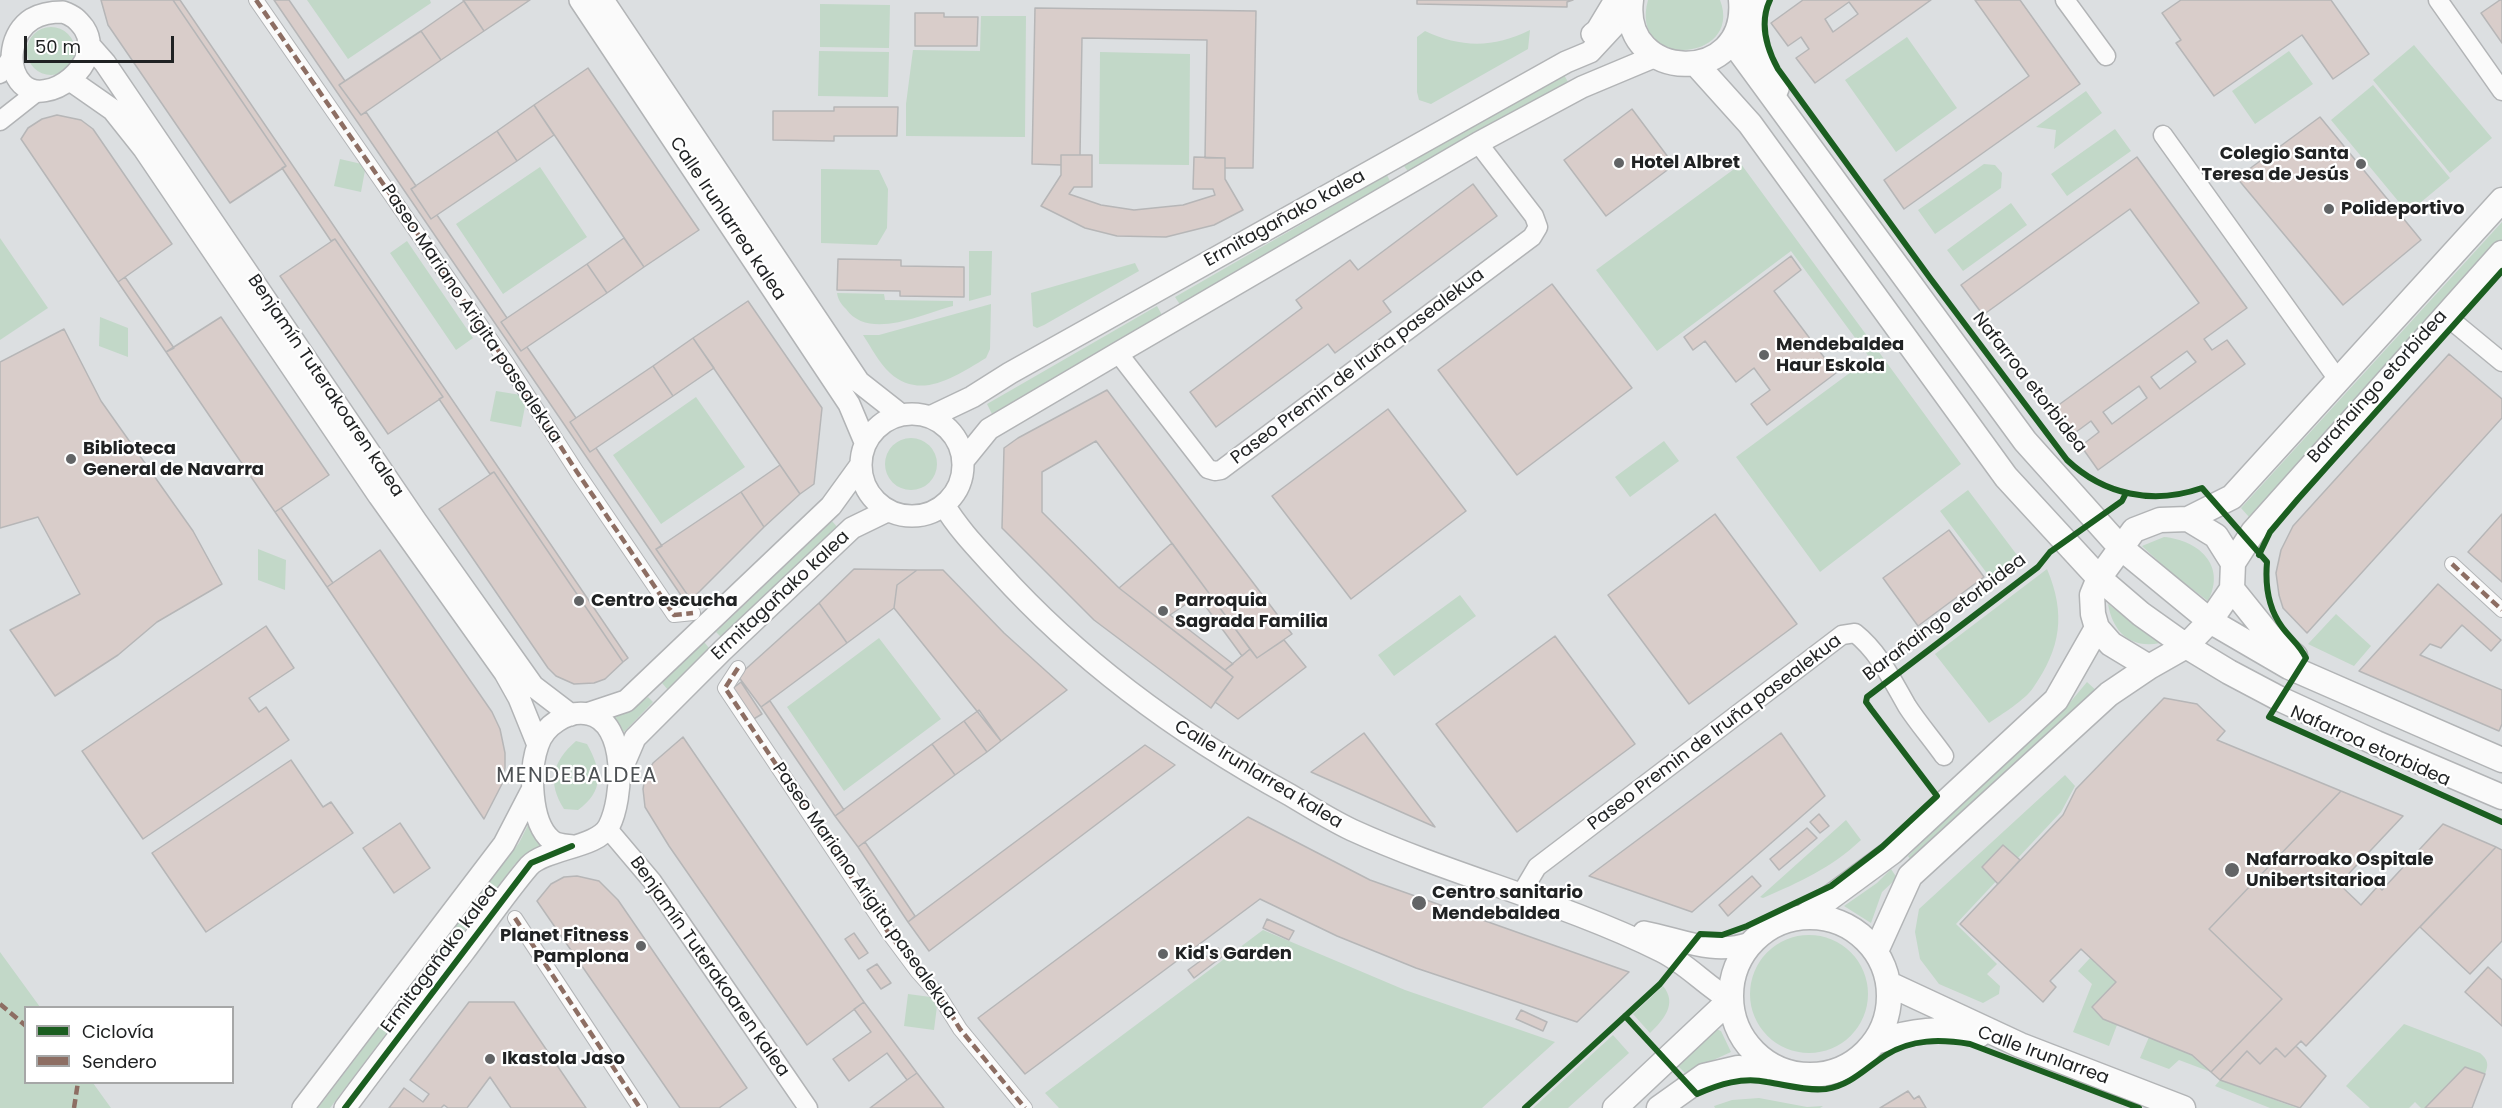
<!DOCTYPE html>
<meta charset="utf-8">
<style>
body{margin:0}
#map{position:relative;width:2502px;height:1108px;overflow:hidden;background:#dcdfe1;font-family:Poppins,sans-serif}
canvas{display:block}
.legend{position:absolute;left:24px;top:1006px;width:210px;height:78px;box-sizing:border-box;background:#fff;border:2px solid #a6a7a7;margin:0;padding:8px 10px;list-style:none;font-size:18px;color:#202223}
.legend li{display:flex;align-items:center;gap:12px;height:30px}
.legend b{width:30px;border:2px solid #a6a7a7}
.scale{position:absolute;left:24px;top:36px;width:150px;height:27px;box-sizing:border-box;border:3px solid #202223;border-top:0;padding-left:8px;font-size:18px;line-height:21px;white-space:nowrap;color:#202223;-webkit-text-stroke:4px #fff;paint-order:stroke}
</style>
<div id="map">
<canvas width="2502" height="1108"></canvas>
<ul class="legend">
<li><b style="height:8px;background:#1b5e20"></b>Ciclovía</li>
<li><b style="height:8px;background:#8d6e63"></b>Sendero</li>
</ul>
<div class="scale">50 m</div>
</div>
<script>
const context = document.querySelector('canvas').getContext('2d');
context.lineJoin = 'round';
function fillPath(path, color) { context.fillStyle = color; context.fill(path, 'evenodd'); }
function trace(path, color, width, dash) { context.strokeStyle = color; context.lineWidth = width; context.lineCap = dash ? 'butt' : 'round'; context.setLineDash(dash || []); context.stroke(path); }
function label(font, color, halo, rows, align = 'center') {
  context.font = font + ' Poppins,sans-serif'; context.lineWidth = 4.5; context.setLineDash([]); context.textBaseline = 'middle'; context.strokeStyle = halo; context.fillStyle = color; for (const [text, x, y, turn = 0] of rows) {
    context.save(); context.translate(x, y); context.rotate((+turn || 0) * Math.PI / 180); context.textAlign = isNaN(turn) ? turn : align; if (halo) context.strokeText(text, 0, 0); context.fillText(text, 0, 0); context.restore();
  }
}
const green = new Path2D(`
 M307 0H430L431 3 348 59Z
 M1648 0H1720C1744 62 1628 71 1648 0Z
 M820 4 890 5 889 48 820 47Z
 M981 16H1026L1025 137 906 136V104L913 50 980 51Z
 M27 51a24 24 0 1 1 48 0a24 24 0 1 1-48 0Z
 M1530 30 1528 49 1431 104 1419 100 1417 92V37L1425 31C1461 48 1494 48 1530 30Z
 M1907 37 1957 108 1896 152 1845 80Z
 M2414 45 2492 138 2450 173 2373 80Z
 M819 51 889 52 888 97 818 96Z
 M2289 51 2313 84 2255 124 2232 91Z
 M1100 52 1190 54 1189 165 1099 164Z
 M1563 73 1568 82 1410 174 1404 166Z
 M2373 85 2450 178 2408 213 2331 120Z
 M2086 91 2102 113 2054 149 2056 130 2036 127Z
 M2115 129 2131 151 2067 196 2051 174Z
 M340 159 366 165 361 192 334 186Z
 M1741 164 1961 464 1820 572 1736 457 1870 358 1791 251 1657 351 1596 270Z
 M1984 164 1995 165 2002 173 2001 188 1935 234 1918 210Z
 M540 167 587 237 503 294 456 224Z
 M821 169 879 170 888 189 887 228 877 245 821 243Z
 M1387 175 1391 183 1181 306 1175 297Z
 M2011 203 2027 225 1963 271 1947 250Z
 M2502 222V239L2249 517 2241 508Z
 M0 238 48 308 0 340Z
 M407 241 473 338 456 350 390 253Z
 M969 251H992L991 295 969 301Z
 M1135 263 1139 271 1044 325 1037 328 1033 326 1031 293Z
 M837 293 884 294 885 300 953 301V306C922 314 869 341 846 309 841 304 838 300 837 293Z
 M991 304 990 349 986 358C956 376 921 401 890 373 879 363 871 347 863 335H879Z
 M1157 306 1162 315 992 414 987 404Z
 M100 317 128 328V357L99 346Z
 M496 391 527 396 521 427 490 421Z
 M696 397 745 467 661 524 613 455Z
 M885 464a26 26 0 1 1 52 0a26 26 0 1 1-52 0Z
 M1664 441 1679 461 1630 497 1615 477Z
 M1968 490 2020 559 1992 580 1940 511Z
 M832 521 838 528 723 639 716 632Z
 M2164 537C2198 540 2227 565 2208 601L2171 573 2142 546Z
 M258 549 286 560 285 590 258 580Z
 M2047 569C2066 614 2061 648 2033 688 2025 700 2002 714 1989 723L1935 654Z
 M1460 595 1476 616 1394 676 1378 655Z
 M2108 604 2160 643C2130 649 2113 632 2108 604Z
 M2336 614 2371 646 2354 666 2308 644Z
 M879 638 941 719 844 791 787 707Z
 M704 642 710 649 668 690 662 683Z
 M2087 682 2099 693 1912 862 1908 856 2021 746 2062 712Z
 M648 697 653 702 624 732 613 717 632 709Z
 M576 741 587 744C602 771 604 791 578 810L564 809C547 782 552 762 576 741Z
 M2065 775 2075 786 2061 812 1956 924 1997 964 1987 974 2000 986 1999 994 1983 1003 1939 984 1920 959 1915 932 1919 909Z
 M1846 820 1861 840C1831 868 1800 882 1763 898L1760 897Z
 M529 823 545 843 515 864 330 1108H318L519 843Z
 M1891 869 1897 878 1882 892 1871 923 1844 906 1877 883Z
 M1263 930 1405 990 1555 1042 1482 1108H1059L1045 1093Z
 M1750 994a59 59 0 1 1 118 0a59 59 0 1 1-118 0Z
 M0 952 40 1007 26 1008V1082L93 1083 111 1108H0Z
 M2090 958 2116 982 2092 1008 2103 1019 2117 1025 2109 1046 2073 1032 2092 984 2078 971Z
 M1663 986C1678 1004 1663 1020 1650 1033L1633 1014Z
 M908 994 938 998 934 1030 904 1026Z
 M2404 1024 2480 1053C2488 1060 2489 1064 2485 1074L2465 1067 2425 1108H2421L2415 1102 2409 1108H2370L2346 1086Z
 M1716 1029 1721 1031 1731 1052 1685 1073 1677 1065Z
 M1613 1035 1629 1053 1568 1108H1533Z
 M2149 1037 2192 1055 2211 1072 2179 1060 2169 1069 2140 1058Z
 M2220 1080 2297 1108H2270L2215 1086Z
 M1759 1098 1807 1107 1823 1106 1820 1108H1715L1714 1106 1732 1100Z`);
const building = new Path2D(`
 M101 0H173L286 166 230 203 108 25Z
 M173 0H180L628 658 623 662 494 472 490 474 439 399 443 397 335 239 331 241 282 168 286 166Z
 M274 0H289L345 81 339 85 361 115 366 112 416 186 411 189 431 219 437 215 507 318 501 322 521 351 527 347 576 418 570 422 590 452 596 448 662 546 656 549 691 600 687 604Z
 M463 0H530L484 31Z
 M1417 0H1573L1567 2V7L1417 4Z
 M1803 0H1931L1815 83 1796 58 1809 49 1801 37 1788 46 1771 23ZM1849 2 1858 14 1833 32 1825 19Z
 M1975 0H2020L2080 84 1904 209 1884 180 2029 76Z
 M2181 0H2331L2369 54 2333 79 2302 35 2214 96 2176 43 2181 40 2162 13Z
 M2500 0H2502V43L2481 13Z
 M464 1 484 31 441 60 421 31Z
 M1035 8 1256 11 1253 168H1225V158H1205L1207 40 1082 38 1080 155H1061V165L1032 164Z
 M915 13H944V17H978L977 46H915Z
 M421 31 441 60 361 115 339 85Z
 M588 68 699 230 644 267 534 105Z
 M534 105 554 135 517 161 497 131Z
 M834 107H898L897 136H834V141L773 140V111H834Z
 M1632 109 1674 165 1606 216 1564 160Z
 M57 115 81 120 93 129 172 244 118 282 21 139 28 128 42 119Z
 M2320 117 2421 240 2343 305 2237 178Z
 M497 131 517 161 431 219 411 189Z
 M1061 155H1092V187H1074L1069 194 1101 205 1134 210 1183 205 1215 195 1213 189H1193L1194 157 1225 158V179L1243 210 1214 225 1166 237 1117 236 1085 228 1041 206 1061 175Z
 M2137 157 2247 308 2204 339 2212 350 2227 340 2245 364 2098 470 2081 446 2099 432 2091 421 2072 435 2053 409 2199 303 2130 209 1983 315 1961 285ZM2187 351 2196 362 2160 389 2151 377ZM2139 386 2147 398 2112 424 2103 412Z
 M1473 184 1497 216 1383 301 1391 312 1335 353 1328 344 1216 427 1190 392 1302 308 1296 300 1350 260 1358 270Z
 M624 238 644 267 607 293 587 264Z
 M335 239 443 397 388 434 280 276Z
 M1791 256 1801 270 1774 291 1836 373 1767 425 1751 404 1770 390 1754 368 1736 382 1705 341 1693 350 1684 337Z
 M838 259 901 260V266L964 267V297L900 296V291L837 290Z
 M587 264 607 293 521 351 501 322Z
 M125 277 174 348 166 352 120 285 118 282Z
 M1552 284 1632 388 1517 475 1438 370Z
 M748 301 822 408 814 484 800 494 693 338Z
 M221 317 329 475 275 512 166 352Z
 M64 329 101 401 193 531 222 584 157 622 118 655 55 696 10 630 80 594 38 517 0 528V362Z
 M693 338 714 368 673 396 653 366Z
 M2449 354 2502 399V418L2307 633 2283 608 2279 595 2276 573 2281 550 2293 526Z
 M653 366 673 396 590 452 570 422Z
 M1107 390 1292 634 1257 658 1096 441 1042 472V512L1119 588 1233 677 1211 708 1094 620 1002 528 1004 448 1018 438Z
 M1388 409 1466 511 1351 599 1272 496Z
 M780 465 800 494 764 527 741 492Z
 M494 472 623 662 605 679 594 683 574 684 556 676 548 668 439 509Z
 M741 492 764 527 691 600 656 549Z
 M281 508 333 583 327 587 275 512Z
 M1715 514 1797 624 1689 704 1608 595Z
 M2502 514V582L2468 552Z
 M1949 530 1984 577 1918 626 1883 578Z
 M1172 543 1250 649 1242 656 1198 596 1170 615 1233 664 1225 670 1119 588Z
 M380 550 492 712 500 729 505 753V768L502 784 484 819 327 587Z
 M854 569 917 570 897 585 894 608 847 643 819 603Z
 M917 570H943L1004 633 1067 690 1001 741 894 608 897 585Z
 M2438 584 2501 640 2491 651 2462 625 2441 648 2430 644 2420 655 2502 690V724L2499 731 2359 671Z
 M819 603 847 643 761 707 738 676Z
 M266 626 294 668 249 698 259 712 266 707 289 740 143 839 82 751Z
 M1555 636 1635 744 1517 832 1436 724Z
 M1284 640 1306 667 1238 719 1215 702 1233 677 1225 670 1250 649 1257 658Z
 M741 682 762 714 752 720 732 689Z
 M2164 698 2197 704 2225 731 2217 740 2341 791 2209 929 2282 999 2211 1072 2192 1055 2103 1019 2092 1007 2116 982 2081 949 2050 981 2056 987 2043 1002 1960 924 2063 815 2076 789Z
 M770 701 844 810 835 816 761 707Z
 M979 710 1001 741 987 752 964 721Z
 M964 721 987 752 955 775 932 744Z
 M1364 733 1435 827 1311 772Z
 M1781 733 1825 796 1692 912 1589 876Z
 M683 737 864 1002 807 1045 669 846 645 807 643 789 645 778 653 763Z
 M932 744 955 775 858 847 835 816Z
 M1145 745 1175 765 929 951 908 922Z
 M291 760 323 807 331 802 353 833 206 932 152 853Z
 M2341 791 2403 816 2339 884 2361 905 2378 886 2382 890 2443 824 2496 847 2306 1046 2301 1041 2285 1057 2276 1048 2260 1064 2247 1051 2220 1080 2211 1072 2282 999 2209 929Z
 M1819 814 1829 826 1820 833 1810 822Z
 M1248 817 1370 880 1629 972 1577 1022 1416 968 1337 936 1260 899 1025 1074 978 1018Z
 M400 823 430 868 394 893 363 848Z
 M1807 828 1817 838 1779 870 1770 859Z
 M865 842 915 916 908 922 858 847Z
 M2003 845 2020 860 1998 884 1982 867Z
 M2496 847 2502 850V941L2470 974 2420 927Z
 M577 876 599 881 618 900 747 1088 719 1108H680L537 901 551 884 564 877Z
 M1752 876 1761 886 1728 916 1719 905Z
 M1267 919 1294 931 1289 940 1263 928Z
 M854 933 868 953 859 959 845 939Z
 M1218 948 1223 956 1194 978 1188 970Z
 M877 964 891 983 881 989 867 970Z
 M2488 967 2502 980V1026L2465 992Z
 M469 1002H514L586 1108H511L490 1077 467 1108H448L444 1105 441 1108H389L404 1088 423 1102 429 1094 410 1080Z
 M864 1002 917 1073 907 1080 887 1053 849 1081 833 1059 871 1032 854 1009Z
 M1521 1010 1547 1022 1543 1031 1516 1019Z
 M2296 1046 2326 1076 2300 1108 2220 1080 2247 1051 2260 1064 2276 1048 2285 1057Z
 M2465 1067 2485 1074 2472 1108H2425Z
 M917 1073 944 1108H870L907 1080Z
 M1908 1091 1914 1099 1919 1096 1926 1108H1880Z`);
const pedestrian = new Path2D(`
 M256 0 507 363 577 472 674 615 693 613
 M2452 564 2502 610
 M738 668 725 688 888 932 917 971 940 997 960 1029 1025 1108
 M515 918 640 1108`);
const minor = new Path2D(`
 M2065 0 2106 56
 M2438 0 2502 91
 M0 74 11 58
 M0 121 38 91
 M2163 135 2339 381
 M2445 315 2502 362
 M1118 353 1208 469 1215 471 1221 470 1532 237 1538 227 1534 216 1478 143
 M608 829 652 881 808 1108
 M1521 894 1537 867 1842 635 1855 633C1879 652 1892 680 1907 706 1918 723 1932 739 1944 756`);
const tertiary = new Path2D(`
 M580 0 849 404 865 442
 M603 0 859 382 901 415
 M1758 0C1749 33 1760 61 1778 89
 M63 12C74 16 77 19 84 28 107 63 46 109 22 84 5 66 11 32 32 19 42 13 52 12 63 12Z
 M1592 34 1597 30 1615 0
 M90 46 105 63 416 521 533 686 571 715
 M70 80 113 110 144 149 379 496 505 673 519 698 538 745
 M861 465a51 51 0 1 1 102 0a51 51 0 1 1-102 0Z
 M930 417 972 397 1010 373 1566 62 1590 52 1629 10
 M963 461 989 429 1118 353 1478 143 1582 87 1656 56
 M944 505C959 530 979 550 998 571 1081 663 1182 736 1290 795 1310 807 1331 820 1352 830 1453 876 1562 902 1661 951 1686 963 1705 985 1730 1000
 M587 714 626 701 831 506 860 466
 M620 773 635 738 723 650 852 528 887 511
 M1644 932C1681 939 1712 956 1751 943
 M303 1108 504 844 532 790
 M345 1108C384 1055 424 1004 463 953 485 924 506 893 529 866 546 848 598 848 609 826 623 799 628 722 588 714 567 710 544 726 538 745 529 770 530 822 551 840 556 845 565 845 572 846`);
const secondary = new Path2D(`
 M1631 0C1620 83 1749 87 1741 0
 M1732 41 2025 441 2120 547 2210 621 2289 667 2502 760
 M1696 64 1750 124 2006 477 2099 578 2141 614 2186 646 2229 672 2280 699 2376 743 2502 797
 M2188 519 2232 497 2502 200
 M2233 563 2253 532 2502 253
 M2232 589 2269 635 2295 656
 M1805 916 1892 852 2056 700 2097 628
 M1731 996a79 79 0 1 1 158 0a79 79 0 1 1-158 0Z
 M1876 951 1910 876 2109 694 2149 667 2186 646 2210 621 2232 589 2233 563 2216 536 2188 519 2160 520 2134 530 2099 578 2092 595 2093 614 2097 628 2111 644 2149 667
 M1889 984 2020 1045 2183 1108
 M1875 1042C1911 1031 1942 1026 1979 1035
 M1615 1108 1730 1000
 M1659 1108 1704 1076 1738 1068 1780 1072`);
const quiet = new Path2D(`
 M256 0 507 363 577 472 674 615 693 613
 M2452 564 2502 610
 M738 668 725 688 888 932 917 971 940 997 960 1029 1025 1108
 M515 918 640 1108
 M0 1004 26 1026
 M74 1108 78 1082`);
const cycleway = new Path2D(`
 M1770 0C1759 23 1766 47 1778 69L1930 278 2067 460C2104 495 2153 505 2202 488L2267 562C2265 585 2268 608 2282 627 2290 638 2300 645 2306 658L2269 717 2502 822
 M2259 555 2270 532 2298 499 2502 271
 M1625 1016 1697 1094C1720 1084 1742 1077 1767 1082 1787 1085 1806 1091 1826 1089 1850 1086 1867 1067 1886 1055 1912 1039 1940 1039 1970 1044L2139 1108
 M345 1108 531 863 572 846
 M1525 1108 1660 984 1700 934 1722 935 1747 926 1831 886 1882 847 1937 796 1871 709 1866 702 1867 697 2038 567 2050 552 2122 501 2126 493`);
const markers = [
 [1619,163,6,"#626466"],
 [2361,164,6,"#626466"],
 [2329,209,6,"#626466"],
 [1764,355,6,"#626466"],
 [71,459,6,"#626466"],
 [579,601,6,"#626466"],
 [1163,611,6,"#626466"],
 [2232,870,8,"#626466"],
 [1419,903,8,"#626466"],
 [641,946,6,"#626466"],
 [1163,954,6,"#626466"],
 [490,1059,6,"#626466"]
];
const poiNames = [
 ["Colegio Santa",2349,154,"right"],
 ["Teresa de Jesús",2349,175,"right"],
 ["Hotel Albret",1631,163],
 ["Polideportivo",2341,209],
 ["Mendebaldea",1776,345],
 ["Haur Eskola",1776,366],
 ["Biblioteca",83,449],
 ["General de Navarra",83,470],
 ["Centro escucha",591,601],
 ["Parroquia",1175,601],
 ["Sagrada Familia",1175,622],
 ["Nafarroako Ospitale",2246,860],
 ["Unibertsitarioa",2246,881],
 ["Centro sanitario",1432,893],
 ["Mendebaldea",1432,914],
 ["Planet Fitness",629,936,"right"],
 ["Pamplona",629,957,"right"],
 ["Kid's Garden",1175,954],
 ["Ikastola Jaso",502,1059]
];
const streetNames = [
 ["Calle Irunlarrea kalea",727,219,56],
 ["Ermitagañako kalea",1285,219,-29],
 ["Paseo Mariano Arigita pasealekua",471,314,56],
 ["Paseo Premin de Iruña pasealekua",1358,367,-37],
 ["Nafarroa etorbidea",2029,383,52],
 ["Benjamín Tuterakoaren kalea",325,386,56],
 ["Barañaingo etorbidea",2378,387,-48],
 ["Ermitagañako kalea",781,596,-43],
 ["Barañaingo etorbidea",1945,618,-37],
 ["Paseo Premin de Iruña pasealekua",1715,733,-37],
 ["Nafarroa etorbidea",2370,747,24],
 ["Calle Irunlarrea kalea",1258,775,31],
 ["Paseo Mariano Arigita pasealekua",864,891,55],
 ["Ermitagañako kalea",440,959,-53],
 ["Benjamín Tuterakoaren kalea",709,967,55],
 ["Calle Irunlarrea",2043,1056,20]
];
const quarterNames = [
 ["MENDEBALDEA",577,777]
];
fillPath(green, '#c2d8c8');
fillPath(building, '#d9cdca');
trace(building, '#b6b6b7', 1.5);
trace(pedestrian, '#b2b4b6', 16);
trace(minor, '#b2b4b6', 21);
trace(tertiary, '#b2b4b6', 24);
trace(secondary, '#b2b4b6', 27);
trace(pedestrian, '#fafafa', 14);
trace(minor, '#fafafa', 18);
trace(tertiary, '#fafafa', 21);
trace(secondary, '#fafafa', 24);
trace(quiet, '#8d6e63', 4.5, [9, 4.5]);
trace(cycleway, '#1b5e20', 6);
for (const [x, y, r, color] of markers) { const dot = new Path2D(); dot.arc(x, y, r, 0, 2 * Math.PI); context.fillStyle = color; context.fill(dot); trace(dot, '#fff', 2); }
label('bold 18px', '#202223', '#fff', poiNames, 'left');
label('18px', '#202223', '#fff', streetNames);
context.letterSpacing = '1.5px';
label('21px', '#4d5154', '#fff', quarterNames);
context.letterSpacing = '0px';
</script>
